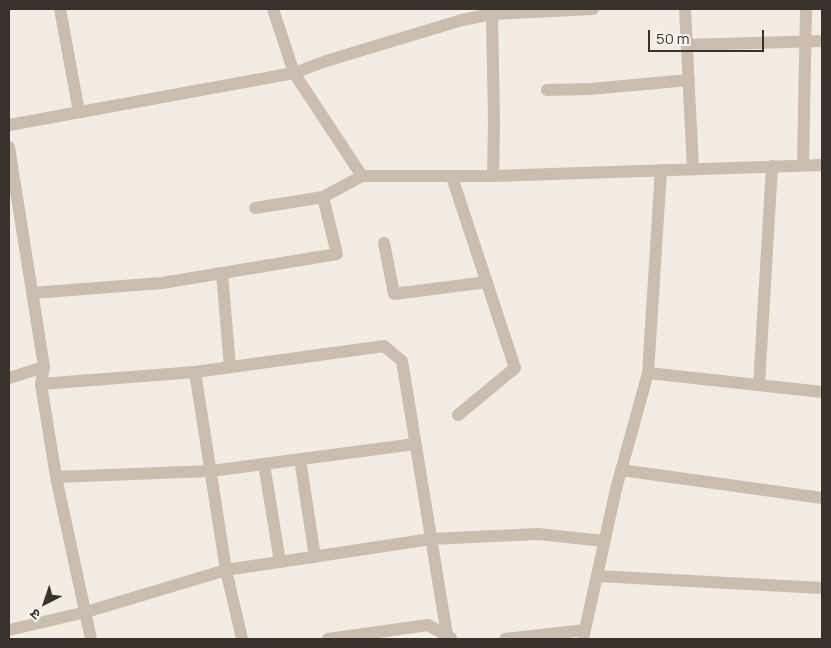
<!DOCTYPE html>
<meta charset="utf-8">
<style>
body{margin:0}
#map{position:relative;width:831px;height:648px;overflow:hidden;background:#f2ece2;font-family:Manrope,"Noto Sans Devanagari",sans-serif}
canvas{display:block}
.frame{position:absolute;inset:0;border:10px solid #39312c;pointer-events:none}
.north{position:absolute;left:20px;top:578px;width:50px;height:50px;-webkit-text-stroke:4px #faf5ef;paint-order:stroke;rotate:221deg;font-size:14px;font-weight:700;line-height:20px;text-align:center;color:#39312c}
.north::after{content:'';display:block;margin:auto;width:18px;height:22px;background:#39312c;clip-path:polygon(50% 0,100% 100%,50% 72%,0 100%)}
.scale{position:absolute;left:648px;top:30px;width:116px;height:22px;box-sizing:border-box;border:2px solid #39312c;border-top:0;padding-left:6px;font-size:15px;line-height:18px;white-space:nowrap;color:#39312c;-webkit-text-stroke:4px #faf5ef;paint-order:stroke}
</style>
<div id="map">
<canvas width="831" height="648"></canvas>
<div class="frame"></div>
<div class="north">उ</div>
<div class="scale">50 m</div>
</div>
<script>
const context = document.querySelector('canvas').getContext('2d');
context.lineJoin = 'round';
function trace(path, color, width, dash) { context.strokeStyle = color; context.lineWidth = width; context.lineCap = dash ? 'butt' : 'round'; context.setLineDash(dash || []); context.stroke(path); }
const street = new Path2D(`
 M60 9 79 112
 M273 9 294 73 326 61 462 20 492 14 593 9
 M685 9 693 169
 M492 14 494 122 493 176
 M687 45 822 41
 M547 90 590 89 689 80
 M9 125 294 73 362 176
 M9 147 44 367 41 384 56 477 91 639
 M803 165 806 9
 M452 177 515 368 458 415
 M323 197 362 176H493L822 165
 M384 243 394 294 487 282
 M222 273 230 367
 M32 293 162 283 337 254 323 197 255 208
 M195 372 226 570 431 539 538 534 604 541
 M648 373 822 392
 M9 378 44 367
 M41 384 195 372 384 346 402 361 447 635
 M759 385 772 166
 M300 459 315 557
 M264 464 280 562
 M621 470 822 498
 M56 477 211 471 415 444
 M597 576 822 588
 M9 630 86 612 226 570 242 639
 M328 639 428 625 451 638
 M505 639 585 630
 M583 639 616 489 648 373 661 170`);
trace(street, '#cabdae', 12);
</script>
